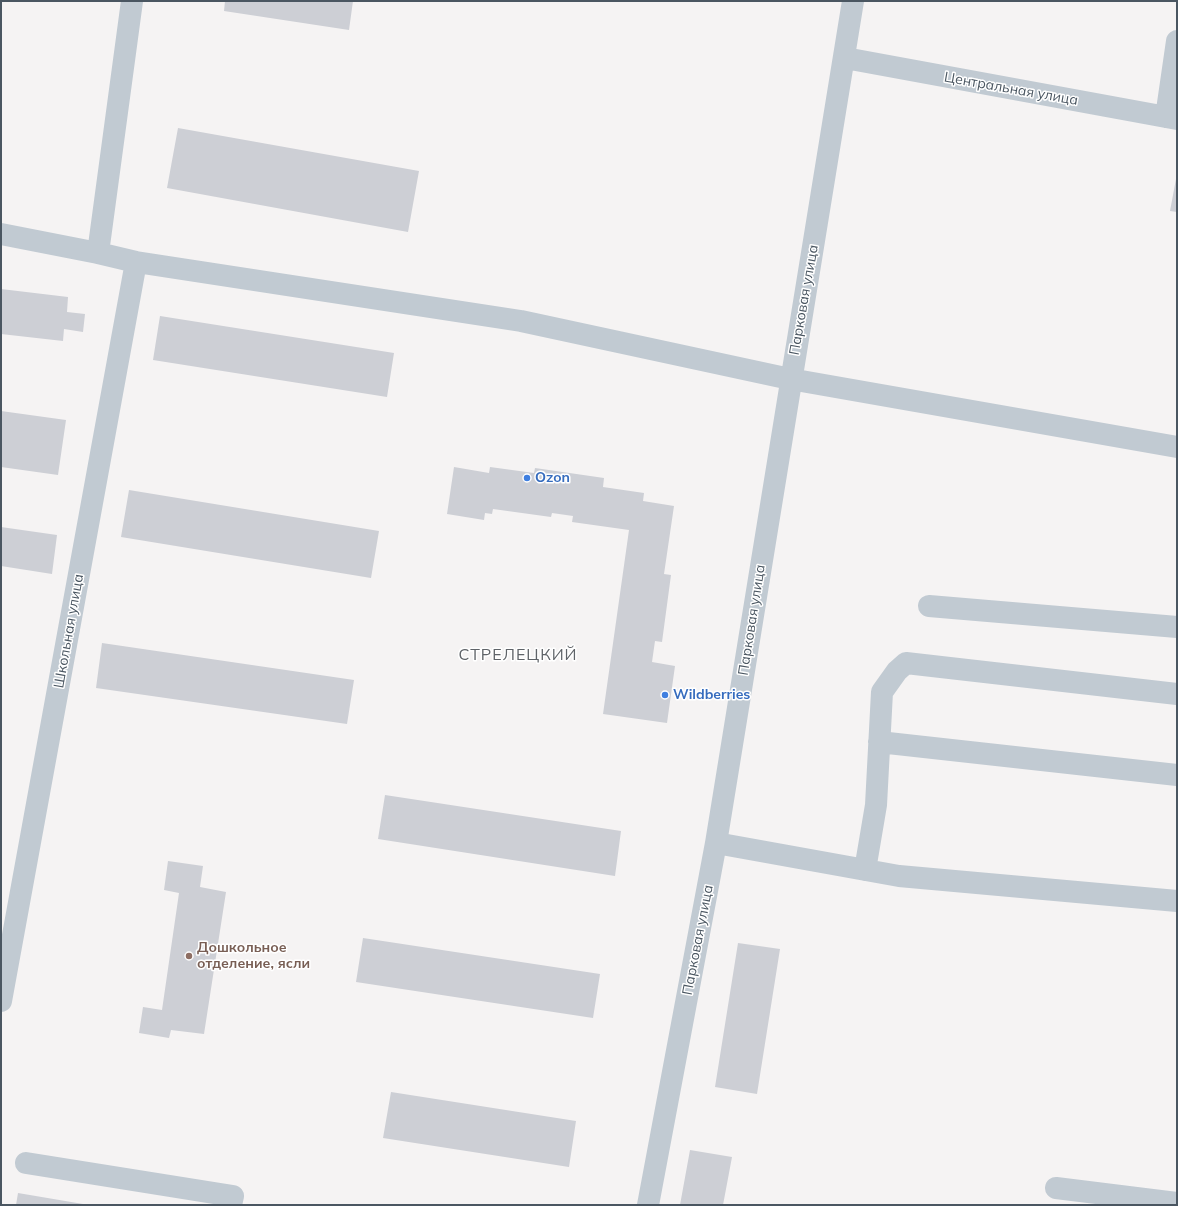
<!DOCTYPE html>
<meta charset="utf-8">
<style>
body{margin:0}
#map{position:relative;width:1178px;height:1206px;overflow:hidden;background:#f5f3f3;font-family:Mulish,sans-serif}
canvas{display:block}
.frame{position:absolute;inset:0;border:2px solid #4a5661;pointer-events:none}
</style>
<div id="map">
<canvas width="1178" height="1206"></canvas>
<div class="frame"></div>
</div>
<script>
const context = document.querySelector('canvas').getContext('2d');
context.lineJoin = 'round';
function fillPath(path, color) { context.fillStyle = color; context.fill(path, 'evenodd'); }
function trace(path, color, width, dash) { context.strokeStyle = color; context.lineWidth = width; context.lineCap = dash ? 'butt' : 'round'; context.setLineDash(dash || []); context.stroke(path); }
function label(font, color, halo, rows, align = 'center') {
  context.font = font + ' Mulish,sans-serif'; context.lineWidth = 3; context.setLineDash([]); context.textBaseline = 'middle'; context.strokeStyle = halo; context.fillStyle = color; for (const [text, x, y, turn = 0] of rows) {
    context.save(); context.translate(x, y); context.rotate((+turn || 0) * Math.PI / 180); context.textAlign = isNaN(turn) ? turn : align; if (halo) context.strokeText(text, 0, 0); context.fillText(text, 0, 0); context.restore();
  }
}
const building = new Path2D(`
 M225 1H353L349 30 224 11Z
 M178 128 419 171 408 232 167 188Z
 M1176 179H1177V212L1170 211Z
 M1 289 68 297 67 312 85 314 83 332 64 329 63 341 1 334Z
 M160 316 394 353 387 397 153 360Z
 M1 411 66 420 58 475 1 467Z
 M454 467 489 473 490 467 534 473 535 468 604 478 603 487 644 493 643 501 674 506 664 574 671 575 662 642 655 641 652 662 675 666 667 723 603 714 629 530 572 522 573 516 552 513 551 517 493 509 492 514 485 513 484 520 447 514Z
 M129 490 379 531 371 578 121 537Z
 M1 527 57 535 52 574 1 566Z
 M102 643 354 680 347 724 96 688Z
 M385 795 621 831 615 876 378 839Z
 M168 861 203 866 200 887 226 892 204 1034 171 1030 169 1038 139 1033 143 1007 162 1010 179 893 164 890Z
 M363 938 600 974 593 1018 356 982Z
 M738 943 780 949 757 1094 715 1087Z
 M391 1092 576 1121 569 1167 383 1138Z
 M690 1150 732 1157 723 1205H680Z
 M18 1193 83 1204V1205H16Z`);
const minor = new Path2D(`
 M845 58 1177 119
 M1166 117 1177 41
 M1 234 98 253 136 262 521 321 790 379 1177 447
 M98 253 132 1
 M929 606 1177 627
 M879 742 1177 775
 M716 843 899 876 1177 901
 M865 870 876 805 882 692 897 671 906 663 1177 694
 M1 1001 136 262
 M26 1163 233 1196 231 1205
 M1056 1188 1177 1203
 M648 1205 716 843 853 1`);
const markers = [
 [527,478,4,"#3f7fe0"],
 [665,695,4,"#3f7fe0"],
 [189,956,4,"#8d6e63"]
];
const streetNames = [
 ["Центральная улица",1011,89,10],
 ["Парковая улица",804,300,-80],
 ["Парковая улица",752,620,-81],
 ["Школьная улица",69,631,-80],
 ["Парковая улица",698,940,-79]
];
const shopNames = [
 ["Ozon",535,478],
 ["Wildberries",673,695]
];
const educationNames = [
 ["Дошкольное",197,948],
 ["отделение, ясли",197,964]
];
const quarterNames = [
 ["СТРЕЛЕЦКИЙ",518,655]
];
fillPath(building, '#cdcfd5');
trace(minor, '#c1cad2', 22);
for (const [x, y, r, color] of markers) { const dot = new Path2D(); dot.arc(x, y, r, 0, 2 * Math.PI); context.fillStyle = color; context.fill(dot); trace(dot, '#fff', 1.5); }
label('14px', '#4a5661', '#fff', streetNames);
label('bold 14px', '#366cbe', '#fff', shopNames, 'left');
label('bold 14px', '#785e54', '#fff', educationNames, 'left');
context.letterSpacing = '1px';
label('16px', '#5f6368', '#fff', quarterNames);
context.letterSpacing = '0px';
</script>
